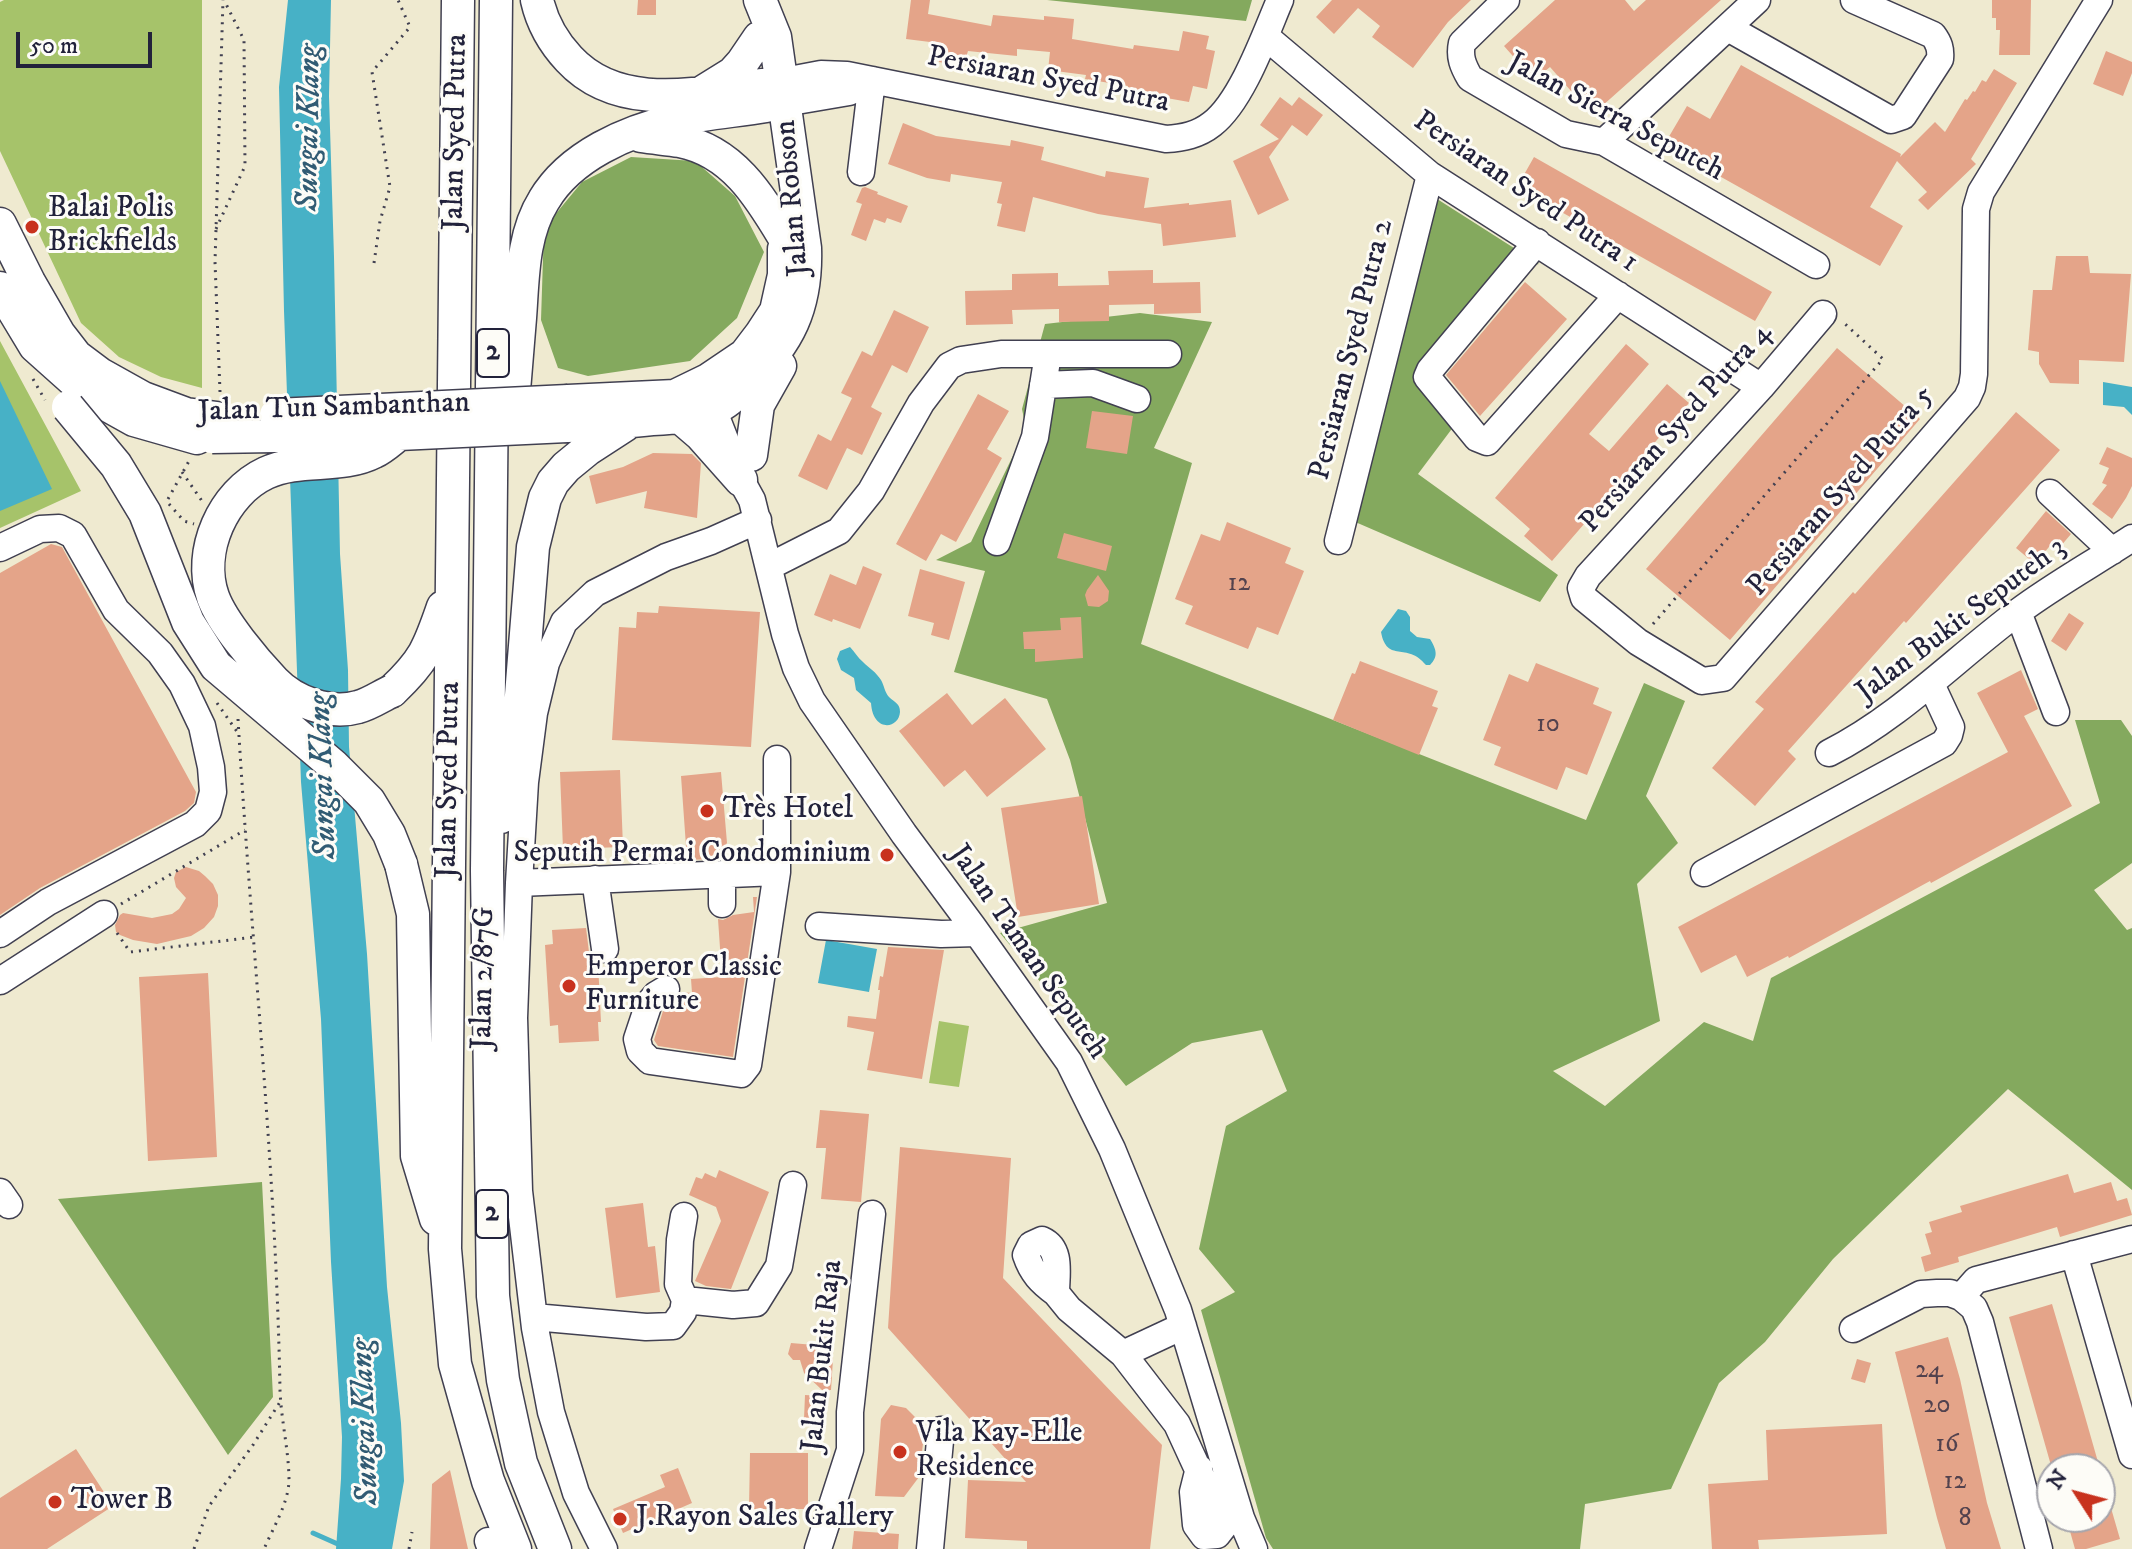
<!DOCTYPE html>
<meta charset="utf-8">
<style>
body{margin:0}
#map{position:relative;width:2132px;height:1549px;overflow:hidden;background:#efead0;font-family:"IM FELL DW Pica",serif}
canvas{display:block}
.north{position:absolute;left:2036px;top:1453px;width:80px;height:80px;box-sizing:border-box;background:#fdfcf7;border:2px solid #a5a5ac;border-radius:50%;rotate:306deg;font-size:22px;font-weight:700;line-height:32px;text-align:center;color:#22223b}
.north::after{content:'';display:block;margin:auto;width:28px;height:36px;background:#c8321e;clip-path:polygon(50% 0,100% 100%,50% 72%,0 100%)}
.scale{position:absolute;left:16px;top:32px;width:136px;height:36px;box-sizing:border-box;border:4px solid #22223b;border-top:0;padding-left:10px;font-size:24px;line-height:28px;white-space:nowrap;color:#22223b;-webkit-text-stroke:6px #fdfcf7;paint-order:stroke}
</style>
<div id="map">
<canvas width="2132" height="1549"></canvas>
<div class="north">N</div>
<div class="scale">50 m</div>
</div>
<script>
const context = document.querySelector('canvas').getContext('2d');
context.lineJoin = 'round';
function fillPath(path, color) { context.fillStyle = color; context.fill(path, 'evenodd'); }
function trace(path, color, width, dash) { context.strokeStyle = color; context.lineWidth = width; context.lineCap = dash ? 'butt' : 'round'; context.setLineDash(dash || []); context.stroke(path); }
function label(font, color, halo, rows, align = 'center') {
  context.font = font + ' "IM FELL DW Pica",serif'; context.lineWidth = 6; context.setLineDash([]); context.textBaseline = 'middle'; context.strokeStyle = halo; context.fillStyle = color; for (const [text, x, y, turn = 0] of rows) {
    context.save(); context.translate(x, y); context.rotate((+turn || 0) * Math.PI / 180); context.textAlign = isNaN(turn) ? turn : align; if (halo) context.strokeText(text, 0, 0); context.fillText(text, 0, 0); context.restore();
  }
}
const green = new Path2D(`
 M4 0H202V388L161 377 119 357 81 323 0 151V2Z
 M0 341 81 491 0 528Z
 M939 1021 969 1026 959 1087 929 1083Z`);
const forest = new Path2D(`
 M1047 0H1252L1246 21Z
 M631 157 695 161 735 196 764 252 737 318 690 361 588 376 558 368 541 320 544 228 582 182Z
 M1434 197 1539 264 1506 270 1419 383 1460 418 1418 474 1558 575 1540 602 1353 521Z
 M1140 313 1212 322 1154 448 1192 463 1141 644 1586 820 1644 683 1685 701 1646 796 1678 843 1637 884 1660 1021 1553 1071 1605 1106 1704 1022 1753 1041 1771 978 2100 803 2075 720H2121L2132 736V863L2094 890 2127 930 2132 928V1190L2008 1089 1833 1259 1765 1342 1719 1383 1671 1489 1585 1504 1580 1549H1273L1266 1538 1201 1310 1235 1292 1199 1249 1226 1126 1287 1091 1262 1030 1192 1043 1126 1086 1000 933 1107 903 1070 760 1047 699 954 672 985 571 936 560 971 542 1026 429 1022 409 1045 324Z
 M262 1182 273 1397 228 1455 58 1199Z`);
const water = new Path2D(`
 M288 0H331L329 96 334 257 340 554 348 670 349 747 367 954 387 1287 401 1423 404 1481 392 1549H336L341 1479 342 1437 331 1262 321 1019 301 782 284 311 279 87Z
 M0 381 52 489 0 511Z
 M2103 382 2132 387V415L2124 407 2103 405Z
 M1398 609 1406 611 1410 617V631L1417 637 1430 639C1436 649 1439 656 1430 665H1426C1407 641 1387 664 1381 632Z
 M850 647C855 652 858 658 863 662 869 668 876 672 881 680 884 685 885 693 889 697 895 703 900 703 900 712 899 729 873 733 871 703L856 690 854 678 841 670 837 659 840 651Z
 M826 940 877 949 869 992 818 983Z`);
const stream = new Path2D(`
 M313 1533 349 1549`);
const building = new Path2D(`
 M638 0H656V15H637Z
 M911 0H930L928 14 991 26 993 15 1044 20V16L1074 19 1072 39 1133 49 1134 45 1179 51 1183 31 1209 36 1206 49 1215 51 1207 89 1193 86 1189 102 1127 91 1128 86 1085 79 1086 75 1048 70 1050 52 1017 49V56L968 51 963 67 939 62 940 52H937L938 43 906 39Z
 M1332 0H1471L1448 22 1413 68 1372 37 1380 26 1358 8 1334 34 1316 17Z
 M1555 0H1625L1634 11 1646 0H1721L1592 115 1550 67 1534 80 1504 46Z
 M1992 0H2031L2030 55H1999L2000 30H1996V18H1992Z
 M2106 51 2132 62V73L2123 96 2093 84Z
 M1741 65 1901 154 1900 157 1935 122 1945 132 1965 99 1967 100 1973 91 1975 92 1982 80 1986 82 1994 69 2017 83 1971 159 1976 164 1928 210 1918 200 1927 192 1897 161 1870 207 1903 226 1880 266 1664 145 1687 106 1710 119Z
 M1280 97 1292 106 1299 97 1323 115 1307 136 1292 125 1269 157 1289 200 1258 215 1233 161 1279 139 1260 125Z
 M903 123 936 136 1010 146 1011 140 1044 147 1041 160 1105 177 1106 171 1149 178 1144 208 1189 203V205L1231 200 1236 237 1163 246 1161 224 1098 214 1033 197 1025 232 997 226 1002 204 997 203 1002 182 951 174 950 182 927 178 888 164Z
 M1534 157 1772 292 1755 321 1517 187Z
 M865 187 878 192 877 194 908 206 901 223 887 218 885 223 874 219 866 241 851 235 862 204 856 202 862 188Z
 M2056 256H2088L2090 273 2131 274 2124 362 2079 360V384L2050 383 2039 364V352L2028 350 2033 290H2052Z
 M1153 270V283L1200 282 1201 313 1154 314V304L1109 305V321L1059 322V309L1012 310 1013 324 966 325 965 291 1012 290V274L1058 273V286L1109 285 1108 271Z
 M1525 282 1567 319 1480 416 1446 375Z
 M894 310 929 327 907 373 892 365 871 407 882 413 862 455 847 448 827 490 798 476 818 434 831 441 852 398 841 393 862 351 872 356Z
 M1626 344 1649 364 1589 434 1609 451 1667 384 1689 403 1552 561 1524 536 1530 529 1495 498Z
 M1837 348 1920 419 1730 640 1646 569Z
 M978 394 1009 411 987 449 1002 458 956 542 941 534 926 561 896 544Z
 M1092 411 1133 416 1127 454 1086 448Z
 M2016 412 2060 450 1906 623 1904 621 1788 751 1796 759 1755 806 1712 768 1764 709 1755 702 1853 592 1855 594Z
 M2107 447 2132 458V486L2126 498 2112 519 2092 504 2107 485 2102 483 2109 468 2099 464Z
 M653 453 692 454 701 463 697 518 644 508 647 491 596 504 589 476 623 467Z
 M2046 511 2071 534 2060 547 2053 542 2035 564 2016 548Z
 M1227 522 1291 548 1285 563 1304 571 1278 635 1257 627 1248 649 1185 624 1193 606 1175 599 1201 534 1220 541Z
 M1064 533 1112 546 1106 571 1057 558Z
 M51 544 62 547 196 792 194 803 185 811 40 888 0 915V573Z
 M863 566 882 574 860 629 833 619 832 622 814 615 830 574 856 585Z
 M920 569 965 582 949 640 931 635 934 623 908 616Z
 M1098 575 1109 591 1108 601 1099 607 1088 606 1085 595 1087 590Z
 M659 606 760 612 751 747 612 740 619 627 636 628 637 612 658 613Z
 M2069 613 2084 623 2066 651 2051 641Z
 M1081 617 1083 658 1035 662V649H1024L1023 632 1061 630 1060 618Z
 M1360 661 1438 691 1432 706 1438 708 1419 755 1333 720 1352 673 1355 674Z
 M1536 663 1599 688 1593 704 1612 712 1587 775 1566 767 1557 790 1494 765 1501 747 1483 740 1509 674 1528 682Z
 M2021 670 2038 709 2024 716 2072 806 1931 883 1930 881 1789 958 1788 956 1747 977 1736 955 1701 973 1678 927 2008 752 1977 693Z
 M947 693 972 725 1005 698 1046 749 987 797 965 770 944 787 899 731Z
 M620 770 623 847 563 849 560 772Z
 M721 772 727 843 716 859 687 860 681 776Z
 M1082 796 1099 904 1018 917 1001 808Z
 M186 867 199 871 205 876 213 884 218 895V906L214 917 204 928 191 936 157 944 133 940 120 935 116 932 115 925 120 915 123 913 152 918 172 914 179 909 186 898 176 887 174 878 176 872Z
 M753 897H757L733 1057 658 1046 654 1040 663 1011 680 997 681 992 692 993 691 979 722 977 718 919 723 920 733 915 754 912Z
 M586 928 589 952 592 958 598 963 601 1022H598L599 1041 559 1043 558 1025 550 1026 545 945 553 944 552 930Z
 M888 947 944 950 922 1079 867 1070 874 1032 847 1027 848 1016 876 1019 880 990H878L880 976 883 977Z
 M208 973 217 1157 148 1161 139 977Z
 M820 1110 869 1114 861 1202 821 1199 826 1148H816Z
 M900 1147 1011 1158 1003 1278 1162 1445 1150 1549H1027V1541L965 1538 968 1480 1026 1482 888 1328Z
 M719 1170 769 1192 731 1289 706 1286 695 1281 721 1221 716 1207 689 1195 696 1177 702 1179 705 1173 716 1178Z
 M2068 1174 2074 1193 2111 1182 2117 1201 2127 1198 2132 1215 2060 1237 2057 1227 1958 1257 1959 1262 1925 1272 1921 1257 1931 1254 1925 1234 1932 1232 1929 1222 1962 1212 1960 1206Z
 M643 1203 648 1247 655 1246 660 1292 616 1298 605 1208Z
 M2052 1304 2082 1406 2100 1469H2052L2009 1317Z
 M1948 1337 1960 1379 1987 1503 2001 1549H1946L1937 1518 1895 1352Z
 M791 1343 826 1346 833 1359 831 1390H822L804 1373 800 1360H793L788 1354Z
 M1857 1359 1871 1363 1865 1383 1851 1379Z
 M805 1395 822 1396 820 1420 804 1419Z
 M891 1405 906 1408 925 1427 919 1477 904 1497 875 1496 881 1419Z
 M1882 1424 1887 1534 1758 1540 1759 1549H1712L1708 1484 1768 1480 1766 1430Z
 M76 1449 113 1506 47 1549H0V1498Z
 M750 1453H808V1509H749Z
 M678 1468 692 1503 623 1533 613 1509 665 1487 660 1475Z
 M450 1470 468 1549H430L432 1484Z
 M2104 1484 2120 1539 2086 1549H2075L2066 1517H2100V1485Z
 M854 1531 899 1534 898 1549H852Z`);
const path = new Path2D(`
 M216 229 245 166 244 40 224 0
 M374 263 380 221 390 187 372 72 410 27 398 0
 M33 379 45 400
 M220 392 215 262 223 0
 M182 472 202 501
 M168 499 189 461
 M169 504 184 521 194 524
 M1653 624 1883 359 1843 322
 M217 703 238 733
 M238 719C251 943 276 1166 280 1390 281 1420 289 1451 289 1481 288 1504 273 1528 264 1549
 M121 904 245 830
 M117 933 130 952 255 937
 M194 1549 209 1506 253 1445 280 1402
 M409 1549 412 1532`);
const minor = new Path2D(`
 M1506 0 1462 43C1459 57 1463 66 1470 78L1566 134 1604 142 1816 265
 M1728 28 1891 120 1903 116 1940 59C1941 49 1939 43 1933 35L1854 0
 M1265 36 1430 175 1761 387
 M763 85 821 74 847 75 1166 139C1183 138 1198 135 1212 124 1242 101 1265 35 1280 0
 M767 106 849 92 872 80
 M1604 142 1757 0
 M861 172 872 80
 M1537 242 1430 370 1427 377 1477 438 1487 442 1618 295
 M1823 314 1761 387 1588 576 1581 588 1584 598 1638 642 1702 681 1723 678 1967 398 1972 387 1974 374 1976 209 1981 192 2099 0
 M1043 385 1093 383 1137 399
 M713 409 741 480 752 500 785 634 796 668 812 701 904 834 973 927 1069 1062 1112 1149 1178 1310 1241 1518 1254 1549
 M2050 493 2112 551
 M1338 541 1430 175
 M997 542 1035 437 1048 354
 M0 548 40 529 59 528 73 535 116 610 160 653 182 684 202 726 211 767 213 792 208 811 195 824 48 902 0 934
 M770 566 839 531 871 491 921 403 949 366 961 360 1001 354H1168
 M2018 612 2056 712
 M1829 753C1900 717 1955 659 2018 612 2054 585 2094 563 2132 538
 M1704 873 1944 743 1949 735 1951 727 1931 684
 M595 879 605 949
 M519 883 777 872
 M722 904V874
 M819 926 941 934 977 933
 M0 981 104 914
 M666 989 656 995 649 1003 637 1039 640 1051 650 1061 741 1074 748 1065 777 872V759
 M0 1192 9 1205
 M1042 1240C1062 1249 1056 1274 1056 1293 1041 1282 1032 1273 1026 1255L1031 1245Z
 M2074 1254 2132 1455
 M1056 1293 1069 1309 1123 1354 1177 1424 1224 1526 1217 1535 1204 1536 1196 1525 1193 1492 1199 1468
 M1961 1297 1976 1280 2132 1239
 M685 1300 733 1305 756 1303 779 1266 793 1185
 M534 1317 646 1327 673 1326 683 1312 685 1300 678 1284 680 1240 684 1216
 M1853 1329 1921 1294 1937 1293H1950L1961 1297 1974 1308 1980 1322 2039 1549
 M1123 1354 1183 1326
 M488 1541 491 1549
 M604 1549 576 1493 551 1412 535 1328 519 1191 514 1018 519 883 525 782 534 713 546 663 564 622 595 593 666 557 711 541 758 520
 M818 1549 850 1450V1412L872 1214
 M930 1549 941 1430`);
const major = new Path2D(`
 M458 0 445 1249 455 1364 488 1481 515 1549
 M496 0 487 871 493 1296 503 1380 521 1463 555 1549
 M537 0C542 22 554 43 569 59 619 113 698 93 763 85
 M704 91 733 73 742 63 759 38
 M641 136C654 138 667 139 680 141 732 151 759 195 784 237
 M0 224 29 282 59 334 76 356 100 374 143 398 186 414 217 418
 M0 288 35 346 91 396 134 420 197 438
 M568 401 675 396 708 380 745 355 761 334 776 311 784 275V249
 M680 417 701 435 741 480
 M567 426C595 424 624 422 652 419 672 418 694 417 713 409 726 404 737 393 747 383 789 343 807 307 805 248L775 37 760 0
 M511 427C514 391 517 355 520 318 523 279 522 235 544 200 570 156 627 131 676 120 705 113 736 111 766 106
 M751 455 758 405 780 366
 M392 691C424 661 429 648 443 607
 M501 817 516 757 533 547 545 498 553 482 566 467 588 449 625 425
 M401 864 413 914 417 1156 436 1219`);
const majorBridge = new Path2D(`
 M68 407 116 465 145 513 188 622 216 666 334 766 369 801 389 834 401 864
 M276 415 568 401
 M212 437 399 434 567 426
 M392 691C381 696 370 704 358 707 330 715 294 702 274 681 255 661 222 622 213 597 197 551 223 493 266 473 300 457 341 469 374 452 383 448 391 440 399 434`);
const markers = [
 [32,227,8,"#c8321e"],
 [707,811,8,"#c8321e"],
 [887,855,8,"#c8321e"],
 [569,986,8,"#c8321e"],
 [900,1452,8,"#c8321e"],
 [55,1502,8,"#c8321e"],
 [620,1519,8,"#c8321e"]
];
const numberNames = [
 ["12",1239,585],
 ["10",1548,726],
 ["24",1929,1372],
 ["20",1937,1407],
 ["16",1947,1446],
 ["12",1955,1483],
 ["8",1965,1520]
];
const shields = [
 [493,353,32],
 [492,1214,32]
];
const shieldNames = [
 ["2",493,353],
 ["2",492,1214]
];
const streetNames = [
 ["Persiaran Syed Putra",1048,81,11],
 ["Jalan Sierra Seputeh",1615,118,28],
 ["Jalan Syed Putra",457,132,-89],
 ["Persiaran Syed Putra 1",1525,193,34],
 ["Jalan Robson",794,198,-95],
 ["Persiaran Syed Putra 2",1353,350,-76],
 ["Jalan Tun Sambanthan",334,409,-2],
 ["Persiaran Syed Putra 4",1677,429,-48],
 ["Persiaran Syed Putra 5",1842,492,-49],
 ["Jalan Bukit Seputeh 3",1962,621,-37],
 ["Jalan Syed Putra",450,780,-89],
 ["Jalan Taman Seputeh",1027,953,55],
 ["Jalan 2/87G",485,978,-89],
 ["Jalan Bukit Raja",824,1356,-84]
];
const poiNames = [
 ["Balai Polis",48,210],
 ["Brickfields",48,244],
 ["Très Hotel",723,811],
 ["Seputih Permai Condominium",871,855,"right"],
 ["Emperor Classic",585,969],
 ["Furniture",585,1003],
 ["Vila Kay-Elle",916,1435],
 ["Residence",916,1469],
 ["Tower B",71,1502],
 ["J.Rayon Sales Gallery",636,1519]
];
const waterNames = [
 ["Sungai Klang",311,128,-89],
 ["Sungai Klang",325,776,-92],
 ["Sungai Klang",367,1422,-92]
];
fillPath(green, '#a6c36a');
fillPath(forest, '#84a95e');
fillPath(water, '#47b1c6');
trace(stream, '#47b1c6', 5);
fillPath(building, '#e4a489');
trace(minor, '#414051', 29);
trace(major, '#414051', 35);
trace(path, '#414051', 3, [2, 6]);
trace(minor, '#fff', 26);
trace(major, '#fff', 32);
trace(majorBridge, '#414051', 35, []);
trace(majorBridge, '#fff', 32);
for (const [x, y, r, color] of markers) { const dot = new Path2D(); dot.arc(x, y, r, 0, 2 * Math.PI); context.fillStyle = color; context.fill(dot); trace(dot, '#fdfcf7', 3); }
label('26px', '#52424e', null, numberNames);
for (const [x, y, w] of shields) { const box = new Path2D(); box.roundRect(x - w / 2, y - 24, w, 48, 6); context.fillStyle = '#fdfcf7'; context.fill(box); trace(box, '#22223b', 2); }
label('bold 28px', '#22223b', null, shieldNames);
label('30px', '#22223b', '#fdfcf7', streetNames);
label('30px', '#22223b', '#fdfcf7', poiNames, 'left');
label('italic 32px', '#315b73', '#fdfcf7', waterNames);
</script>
